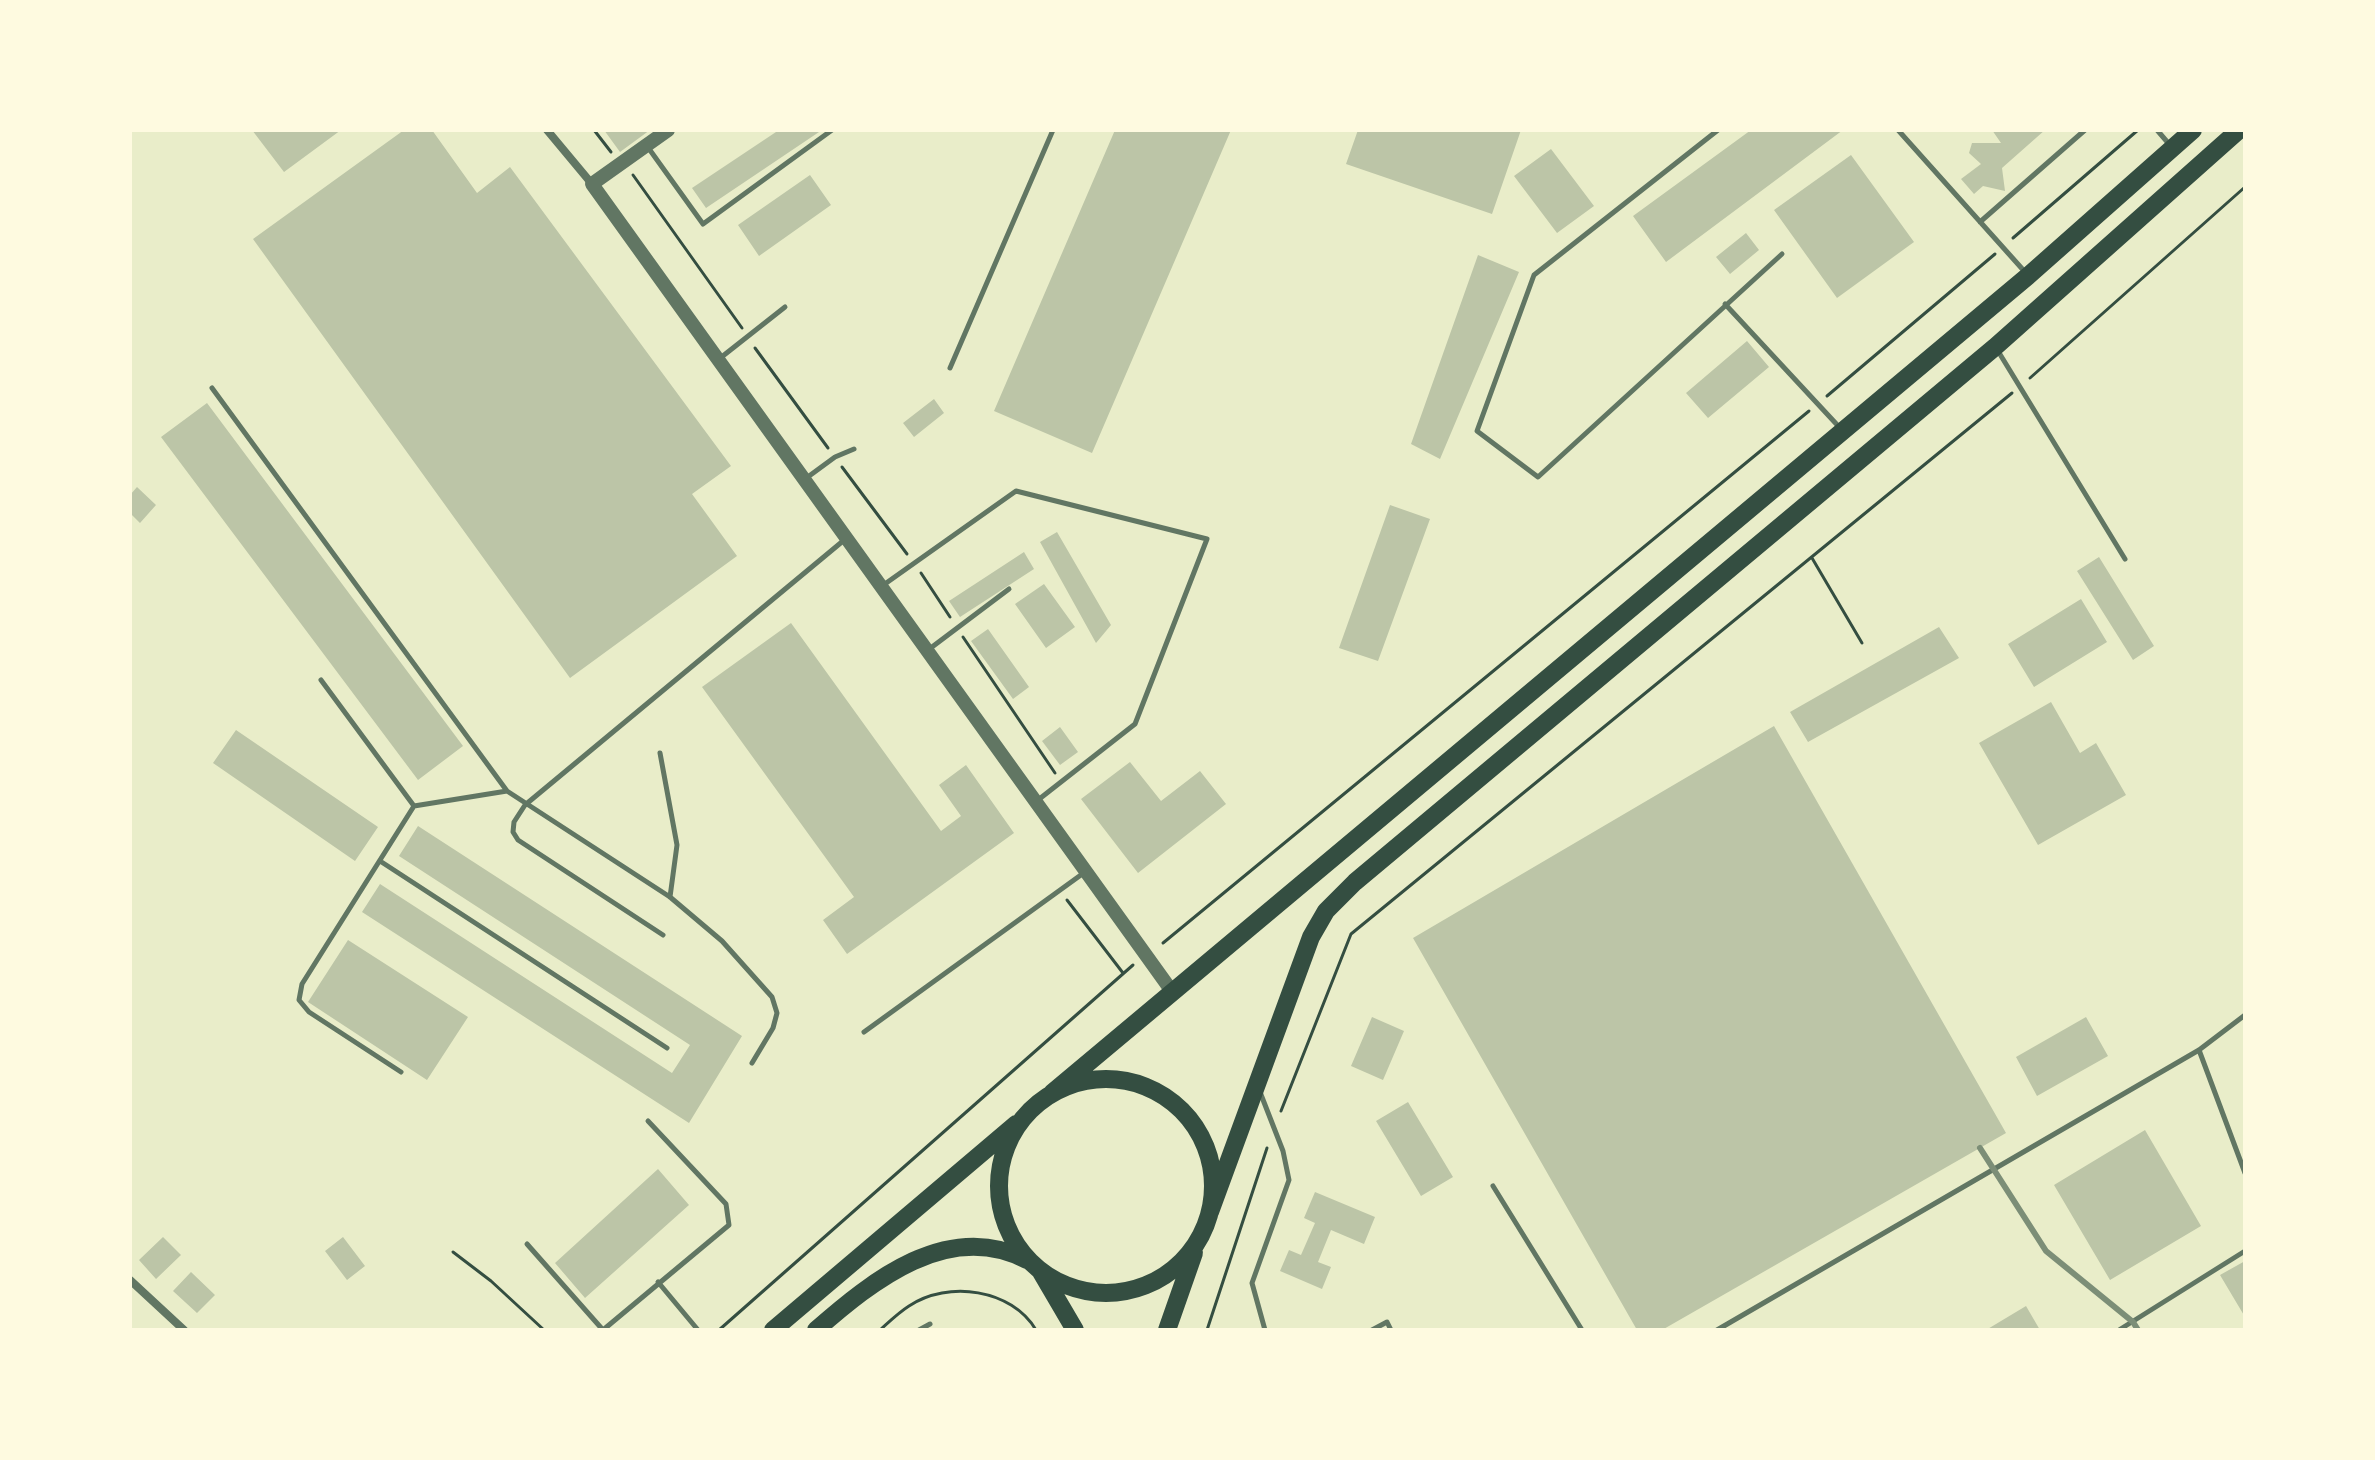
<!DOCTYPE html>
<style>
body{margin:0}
#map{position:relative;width:2375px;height:1460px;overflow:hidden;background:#e9edc9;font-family:"IBM Plex Sans",sans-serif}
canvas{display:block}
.frame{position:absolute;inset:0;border:132px solid #fefae0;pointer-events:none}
</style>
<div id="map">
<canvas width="2375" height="1460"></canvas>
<div class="frame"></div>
</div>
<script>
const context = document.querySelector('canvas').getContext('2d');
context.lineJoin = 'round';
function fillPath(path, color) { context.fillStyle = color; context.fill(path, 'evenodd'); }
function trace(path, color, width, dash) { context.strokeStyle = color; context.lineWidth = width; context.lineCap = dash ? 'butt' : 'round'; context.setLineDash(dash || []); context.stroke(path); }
const building = new Path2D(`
 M252 130H341L284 172Z
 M404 130H432L477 193 510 167 731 466 692 494 737 556 570 678 253 239Z
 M604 130H650L620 152Z
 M779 130H822L706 208 692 188Z
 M1115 130H1231L1092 453 994 411Z
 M1358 130H1521L1492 214 1346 164Z
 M1751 130H1843L1666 262 1633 216Z
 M1992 130H2045L2002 168 2005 191 1983 186 1974 194 1961 179 1981 164 1969 153 1972 143H2001Z
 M1551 149 1594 206 1557 233 1514 176Z
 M1851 155 1914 242 1837 298 1774 210Z
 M810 175 831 205 759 256 738 225Z
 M1746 233 1759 250 1730 274 1716 257Z
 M1478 255 1519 272 1440 459 1411 444Z
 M1747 341 1769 367 1708 418 1686 393Z
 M934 399 944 413 914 437 903 423Z
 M207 403 463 746 418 780 161 437Z
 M137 487 156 505 140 523 130 513V495Z
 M1390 505 1430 519 1378 661 1339 648Z
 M1057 532 1111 625 1096 643 1040 542Z
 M1024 552 1034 569 960 617 949 601Z
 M2099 557 2154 646 2133 660 2077 571Z
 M1044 584 1075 627 1046 648 1015 604Z
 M2081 599 2107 642 2034 687 2008 644Z
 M791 623 941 831 961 816 939 785 966 765 1014 833 847 954 823 920 854 897 702 687Z
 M1939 627 1959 658 1808 742 1790 712Z
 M988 629 1029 687 1013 699 971 641Z
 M2051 702 2080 753 2096 743 2126 795 2038 845 1979 743Z
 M1774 726 2006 1133 1662 1330H1637L1413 938Z
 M1060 727 1078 752 1060 765 1042 741Z
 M236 730 378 827 355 861 213 763Z
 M1130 762 1161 801 1200 771 1226 804 1138 873 1081 799Z
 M418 826 742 1036 689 1123 362 912 380 884 672 1073 690 1045 399 856Z
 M348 940 468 1017 427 1080 308 1002Z
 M1372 1017 1404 1031 1383 1080 1351 1066Z
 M2086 1017 2108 1056 2037 1096 2016 1057Z
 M1408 1102 1453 1177 1421 1196 1376 1121Z
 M2145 1130 2201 1226 2110 1280 2054 1185Z
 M658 1169 689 1205 585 1298 555 1263Z
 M1315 1192 1375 1217 1364 1244 1331 1230 1318 1262 1331 1267 1322 1289 1280 1271 1289 1250 1301 1255 1315 1223 1304 1218Z
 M163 1237 181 1255 156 1279 139 1260Z
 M343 1237 365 1266 347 1280 325 1251Z
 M2245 1261V1317L2220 1275Z
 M191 1272 215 1295 197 1313 173 1291Z
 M2026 1306 2040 1330H1986Z`);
const path = new Path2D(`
 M594 130 611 152
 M633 175 742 328
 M2013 238 2138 130
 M755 348 828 448
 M2030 378 2245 187
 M1827 396 1995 254
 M842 467 907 554
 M1812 558 1862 643
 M921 573 950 617
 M963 637 1055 773
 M1067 900 1123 973
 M1163 943 1809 411
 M1281 1111 1351 934 2012 393
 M453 1252 491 1281 544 1330
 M719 1330 1133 965
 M880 1330C889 1322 898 1313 909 1306 948 1280 1012 1289 1036 1330
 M1207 1330 1267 1148`);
const service = new Path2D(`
 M1718 130 1534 275 1477 431 1538 477 1782 254
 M1898 130 2025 272
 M2157 130 2169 144
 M647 146 703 224 832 130
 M1980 222 2085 130
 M1725 304 1841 429
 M1998 351 2125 559
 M719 359 785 307
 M950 368 1053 130
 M212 388 507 791 670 897 722 941 772 997 777 1013 773 1028 752 1063
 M805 479 835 457 854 449
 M882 586 1016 491 1207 539 1135 724 1038 800
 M928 650 1009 589
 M321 680 414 806 507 791
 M660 753 677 845 670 897
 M380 861 667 1048
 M663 935 518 840 513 832 514 822 525 805 843 541
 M864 1032 1085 872
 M2199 1050 2245 1173
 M401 1072 309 1012 299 1000 302 984 414 806
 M1260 1092 1283 1151 1289 1180 1252 1283 1265 1330
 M1493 1186 1582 1330
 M527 1244 603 1330 729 1225 726 1204 648 1121
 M658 1282 698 1330
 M919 1330 930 1324
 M1372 1330 1387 1322 1391 1330
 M1717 1330 2199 1050 2245 1015
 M2119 1330 2245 1251`);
const minor = new Path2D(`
 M547 130 592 184
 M130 1280 184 1330`);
const tertiary = new Path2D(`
 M668 130 592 184 1171 990`);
const primary = new Path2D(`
 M999 1186a107 107 0 1 1 214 0a107 107 0 1 1-214 0Z
 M1052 1093 2028 276 2193 130
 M1210 1212 1311 937 1326 911 1355 882 1995 347 2239 130
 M1041 1272 1075 1330
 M773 1330 1016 1124
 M816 1330C872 1281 948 1219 1027 1260
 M1167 1330 1194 1253`);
const rail = new Path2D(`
 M1980 1148 2046 1251 2133 1322 2138 1330`);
fillPath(building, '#bcc5a7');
trace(path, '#344e41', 3);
trace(service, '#617663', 5);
trace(minor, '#617663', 8);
trace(tertiary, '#617663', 14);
trace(primary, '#344e41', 18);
trace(rail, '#7c8e77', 6);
</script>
